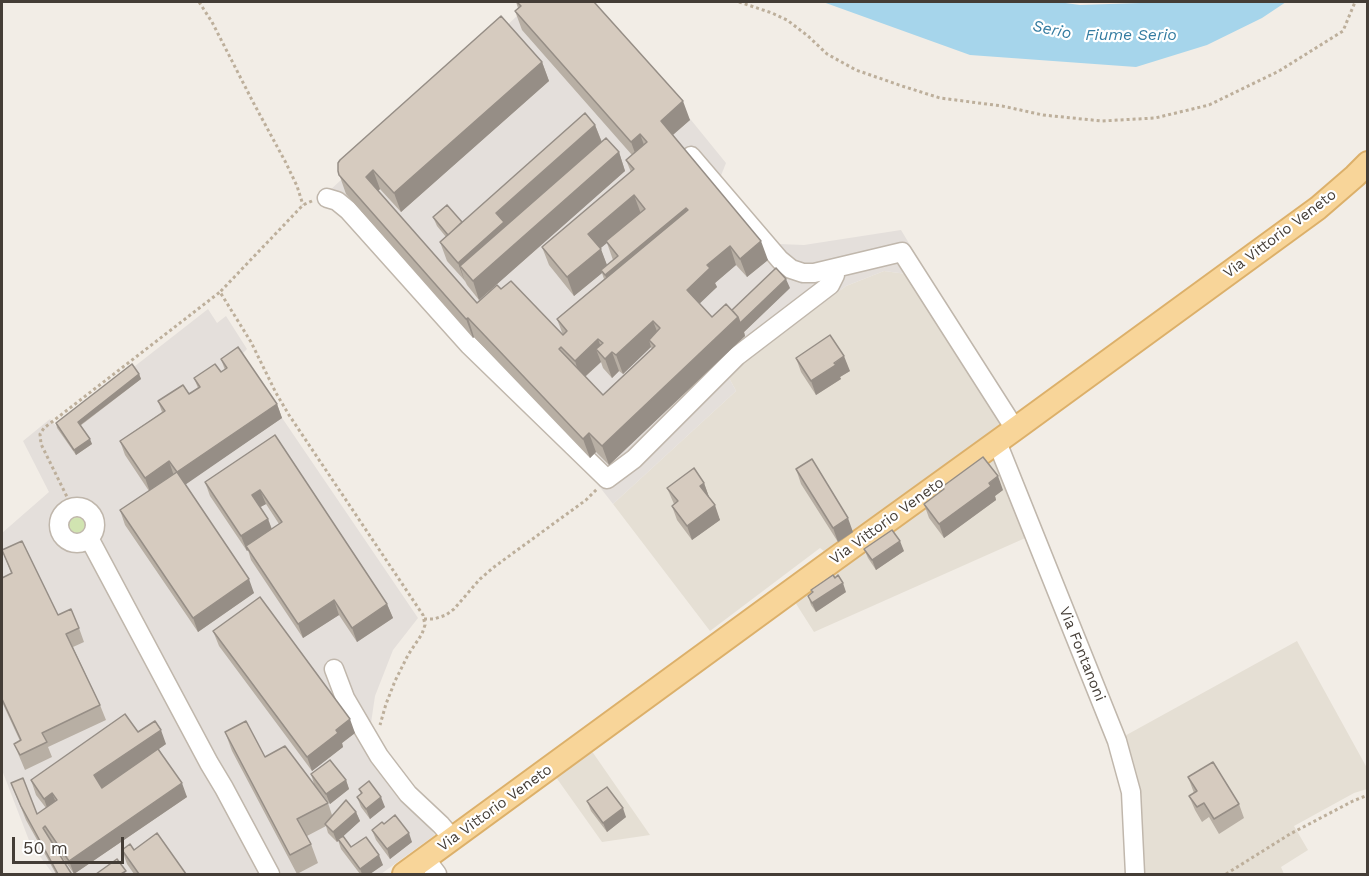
<!DOCTYPE html>
<style>
body{margin:0}
#map{position:relative;width:1369px;height:876px;overflow:hidden;background:#f2ede6;font-family:"Work Sans",sans-serif}
canvas{display:block}
.frame{position:absolute;inset:0;border:3px solid #443d36;pointer-events:none}
.scale{position:absolute;left:12px;top:837px;width:112px;height:27px;box-sizing:border-box;border:3px solid #443d36;border-top:0;padding-left:8px;font-size:18px;line-height:21px;white-space:nowrap;color:#443d36;-webkit-text-stroke:4px #fff;paint-order:stroke}
</style>
<div id="map">
<canvas width="1369" height="876"></canvas>
<div class="frame"></div>
<div class="scale">50 m</div>
</div>
<script>
const ctx = document.querySelector('canvas').getContext('2d');
ctx.lineJoin = 'round';
function paint(path, color) { ctx.fillStyle = color; ctx.fill(path, 'evenodd'); }
const shape = rows => new Path2D(rows.map(r => 'M' + r).join(''));
function stroke(path, color, width, dash) { ctx.strokeStyle = color; ctx.lineWidth = width; ctx.lineCap = dash ? 'butt' : 'round'; ctx.setLineDash(dash || []); ctx.stroke(path); }
function drawText(font, color, halo, rows, align = 'center') {
  ctx.font = font + ' "Work Sans",sans-serif'; ctx.lineWidth = 4.5; ctx.setLineDash([]); ctx.textBaseline = 'middle'; ctx.strokeStyle = halo; ctx.fillStyle = color; for (const [text, x, y, turn = 0] of rows) {
    ctx.save(); ctx.translate(x, y); ctx.rotate((+turn || 0) * Math.PI / 180); ctx.textAlign = isNaN(turn) ? turn : align; if (halo) ctx.strokeText(text, 0, 0); ctx.fillText(text, 0, 0); ctx.restore();
  }
}
const residential = shape([
 [884,271,907,274,1002,425,824,551,820,548,710,631,613,504,736,391,727,374,846,286],
 [1007,445,1041,531,814,632,793,599],
 [1297,641,1367,768,1367,789,1354,793,1294,826,1308,850,1281,867,1284,874,1141,874,1121,738],
 [589,747,650,835,602,842,553,773]
]);
const industrial = shape([
 [532,2,595,2,726,163,720,178,778,244,804,245,901,230,919,260,907,274,884,271,846,286,727,374,736,391,613,504,574,454,327,193],
 [208,309,217,323,226,316,247,349,240,356,418,618,393,650,375,696,367,750,435,835,381,874,53,874,30,843,2,770,2,533,49,492,23,441,50,419,57,427]
]);
const green = shape([
 '65 525a10 10 0 1 1 20 0a10 10 0 1 1-20 0Z'
]);
const water = shape([
 [823,2,1058,2,1080,5,1169,2,1286,2,1262,18,1207,45,1136,67,970,55]
]);
const path = shape([
 [199,2,212,22,253,102,286,163,297,186,303,205],
 [739,2,772,13,787,20,808,36,827,54,856,70,902,86,940,98,1002,106,1043,115,1102,121,1155,118,1209,105,1279,71,1343,31,1355,2],
 [312,201,303,205,220,292,251,342,276,393,289,415,423,615,425,625,422,634,408,655,395,681,386,704,380,725],
 [72,507,41,444,40,434,44,428,220,292],
 [424,619,434,619,446,615,454,609,480,579,494,567,586,500,597,489],
 [1226,874,1290,834,1353,801,1368,795]
]);
const minor = shape([
 [691,156,780,260,791,269,803,273,814,273,902,252,1015,429],
 [327,198,337,201,348,210,469,345,607,479,634,459,737,356,830,285,835,275,834,269],
 [997,442,1117,741,1131,792,1135,874],
 '59 525a18 18 0 1 1 36 0a18 18 0 1 1-36 0Z',
 [89,538,209,763,224,788,270,874],
 [334,669,345,698,379,756,408,794,441,825,453,839],
 [425,858,437,874]
]);
const major = shape([
 [404,874,835,559,1015,429,1318,208,1355,176,1368,163]
]);
const wall = shape([
 [516,2,594,2,690,120,673,135,768,260,747,277,736,265,715,283,717,287,699,303,712,317,732,310,790,288,744,332,745,336,609,465,596,452,590,458,474,337,473,338,346,194,338,171,542,62,549,81,401,212,380,189,378,191,477,303,501,289,563,335,557,319,604,279,602,273,574,296,549,265,542,247,631,172,626,160,632,155,522,30,515,11,518,8],
 [607,243,613,260,607,265,600,248],
 [651,347,652,349,603,395,585,377,601,362,603,368,612,378,619,371,623,374],
 [595,125,602,142,619,152,625,171,479,300,467,285,465,281,447,261,440,242,446,237,437,226,433,217,462,222],
 [796,358,850,371,840,377,841,379,816,395,801,372],
 [221,359,277,404,282,418,185,484,254,593,198,632,125,525,120,510,149,491,125,455,120,441,162,412,158,401,189,394,198,388,194,378,221,372,225,370],
 [139,374,141,379,80,426,92,444,76,455,57,428,56,423],
 [275,435,387,604,393,618,357,642,339,615,303,638,251,560,248,550,247,551,210,496,205,482],
 [266,504,279,524,272,529,268,519,260,507],
 [796,469,853,532,838,542,801,484],
 [704,483,709,497,720,520,692,540,677,520,672,506,674,504,667,488],
 [942,487,1003,490,995,496,996,500,944,538,929,518,924,504,943,489],
 [864,549,904,551,876,570,868,558],
 [2,550,58,615,79,628,84,642,73,647,100,705,106,720,48,747,52,757,25,770,14,744,20,741,2,702,2,578,11,573],
 [811,590,846,592,816,612,811,605,808,596,812,593],
 [213,631,355,733,342,743,343,747,312,771,219,646],
 [138,732,166,744,159,749,187,797,74,874,55,847,72,874,56,874,26,820,11,783,37,814,46,808,36,795,31,780],
 [225,732,265,757,328,803,332,815,356,812,360,821,343,836,351,847,383,865,370,874,360,874,341,849,338,840,337,842,328,833,326,826,307,836,311,844,318,863,297,874,232,751],
 [311,774,346,780,349,789,330,804,314,784],
 [1188,777,1239,804,1244,818,1219,834,1209,817,1202,822,1195,810,1189,796,1194,793],
 [359,789,385,807,370,819,361,807,357,797,361,794],
 [587,801,626,817,607,832,591,811],
 [384,824,412,842,390,859,376,840,372,830],
 [122,850,134,850,186,874,134,874,127,864]
]);
const shadedWall = shape([
 [542,62,549,81,401,212,394,193],
 [683,101,690,120,668,139,661,121],
 [595,125,602,143,460,266,465,282,458,263,496,213],
 [640,134,647,153,638,161,631,142],
 [619,152,625,171,479,300,473,281],
 [373,170,380,189,373,196,366,177],
 [634,195,641,214,595,253,588,234],
 [686,208,693,227,612,294,605,275],
 [761,241,768,260,747,277,740,259],
 [730,246,736,265,715,283,717,287,694,309,687,290,707,265],
 [601,249,608,268,601,270,602,273,574,296,567,277],
 [786,279,790,288,744,332,745,336,609,465,602,446,738,317],
 [468,318,474,337,473,338,466,319],
 [653,321,660,339,649,340,651,347,623,374,616,355],
 [598,339,605,358,596,349,601,362,581,380,575,361],
 [612,352,619,371,612,378,605,359],
 [844,356,850,371,840,377,841,379,816,395,811,381],
 [139,374,141,379,79,426,78,422],
 [277,404,282,418,182,487,177,472],
 [589,433,596,452,590,458,583,439],
 [90,439,92,444,76,455,74,450],
 [169,461,174,476,150,492,145,478],
 [998,476,1003,490,995,496,996,500,944,538,939,524],
 [704,483,709,497,705,500,700,486],
 [260,490,266,504,257,509,252,495],
 [715,505,720,520,692,540,687,526],
 [848,518,853,532,838,542,833,528],
 [268,519,273,533,246,546,248,550,247,551,241,536],
 [900,541,904,551,876,570,872,560],
 [249,579,254,593,198,632,193,618],
 [843,583,846,592,816,612,812,603],
 [334,600,339,615,303,638,298,624],
 [387,604,393,618,357,642,352,628],
 [350,719,355,733,342,743,343,747,312,771,307,757,336,730],
 [161,730,166,744,99,790,94,775],
 [346,780,349,789,330,804,326,794],
 [182,783,187,797,74,874,69,861],
 [52,793,58,807,49,813,44,799],
 [381,797,385,807,370,819,366,809],
 [623,808,626,817,607,832,603,823],
 [356,812,360,821,337,842,333,832],
 [409,833,412,842,390,859,387,849],
 [379,855,383,865,370,874,362,874,360,869]
]);
const building = shape([
 [517,2,594,2,683,101,661,121,761,241,740,259,730,246,707,265,710,268,687,290,712,317,726,304,738,317,602,446,589,433,583,439,468,318,466,319,339,175,338,171,338,163,340,160,501,16,542,62,394,193,373,170,366,177,477,303,497,285,501,289,511,281,563,335,567,331,557,319,688,210,686,208,605,275,601,270,618,256,606,241,645,209,634,195,588,234,601,249,567,277,542,247,634,169,626,160,647,142,640,134,631,142,515,11,521,6,517,2],
 [653,321,660,328,649,340,655,346,603,395,559,349,561,347,575,361,598,339,603,343,596,349,605,359,612,352,616,355,653,321],
 [585,113,595,125,496,213,504,222,458,263,440,242,585,113],
 [606,138,619,152,473,281,460,266,606,138],
 [447,205,462,222,448,235,433,217,447,205],
 [776,268,786,279,740,323,738,317,732,310,776,268],
 [830,335,844,356,834,363,836,365,811,381,796,358,830,335],
 [238,347,277,404,177,472,169,461,145,478,120,441,165,411,158,401,183,385,189,394,200,387,194,378,215,364,221,372,227,368,221,359,238,347],
 [132,364,139,374,78,422,90,439,74,450,56,423,132,364],
 [275,435,387,604,352,628,334,600,298,624,246,546,282,522,260,490,252,495,268,519,241,536,205,482,275,435],
 [983,457,998,476,989,483,991,486,939,524,924,504,944,489,942,487,983,457],
 [812,459,848,518,833,528,796,469,812,459],
 [694,468,704,483,700,486,715,505,687,526,672,506,678,501,667,488,694,468],
 [177,472,249,579,193,618,120,510,177,472],
 [892,530,900,541,872,560,864,549,892,530],
 [22,541,58,615,71,609,79,628,66,634,100,705,42,733,47,742,20,755,14,744,21,740,2,699,2,578,12,573,2,550,22,541],
 [833,575,835,578,838,575,843,583,812,603,808,596,813,592,811,590,833,575],
 [260,597,350,719,336,730,338,733,307,757,213,631,260,597],
 [125,714,138,732,155,721,161,730,94,775,102,788,158,749,182,783,69,861,45,826,43,828,71,873,69,874,58,874,21,806,11,783,23,778,37,814,57,800,52,793,44,799,31,780,125,714],
 [246,721,265,757,285,746,328,803,297,819,311,844,290,855,225,732,246,721],
 [330,760,346,780,326,794,311,774,330,760],
 [1213,762,1239,804,1214,819,1204,803,1197,807,1189,796,1197,791,1188,777,1213,762],
 [369,781,381,797,366,809,357,797,362,793,359,789,369,781],
 [607,787,623,808,603,823,587,801,607,787],
 [346,800,356,812,333,832,325,824,346,800],
 [395,815,409,833,387,849,372,830,382,822,384,824,395,815],
 [157,833,186,874,139,874,122,850,130,844,134,850,157,833],
 [343,836,351,847,366,837,379,855,360,869,338,839,343,836],
 [117,859,126,871,121,874,96,874,117,859]
]);
const streetNames = [
 ["Via Vittorio Veneto",1280,234,-37],
 ["Via Vittorio Veneto",887,521,-36],
 ["Via Fontanoni",1082,654,68],
 ["Via Vittorio Veneto",495,808,-36]
];
const waterNames = [
 ["Serio",1052,30,12],
 ["Fiume Serio",1131,35]
];
paint(residential, '#e5dfd4');
paint(industrial, '#e4dfdb');
paint(green, '#d1e4b1');
paint(water, '#a6d5eb');
stroke(minor, '#c0b7ac', 21);
stroke(major, '#dcb06a', 26);
stroke(path, '#bdaf9b', 3, [3, 3]);
stroke(minor, '#fff', 18);
stroke(major, '#f8d599', 22);
paint(wall, '#b8afa4');
paint(shadedWall, '#968e86');
paint(building, '#d6cbbf');
stroke(building, '#968e86', 1.5);
drawText('15px', '#443d36', '#fff', streetNames);
drawText('italic 16px', '#347ca1', '#fff', waterNames);
</script>
